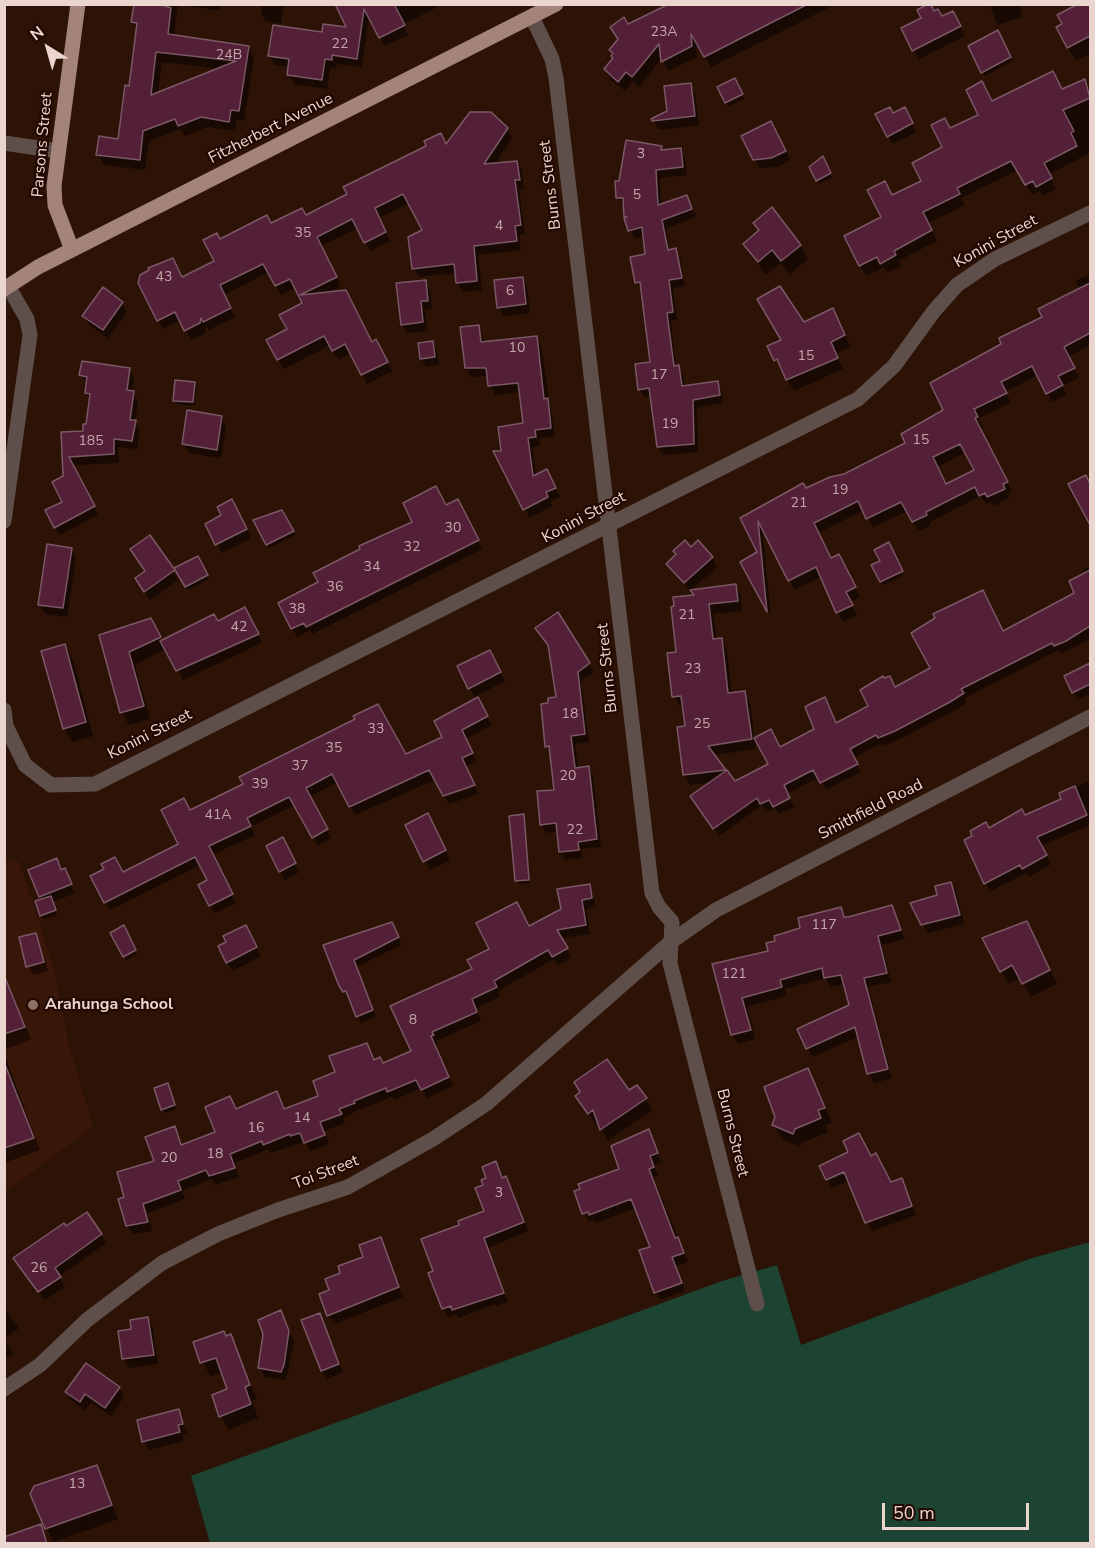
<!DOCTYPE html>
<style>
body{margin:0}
#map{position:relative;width:1095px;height:1548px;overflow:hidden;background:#2d1206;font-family:"Nunito Sans",sans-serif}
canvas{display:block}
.frame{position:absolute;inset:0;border:6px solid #ead6ce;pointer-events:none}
.north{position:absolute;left:18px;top:18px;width:60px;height:60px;-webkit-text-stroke:4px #230801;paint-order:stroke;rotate:323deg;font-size:16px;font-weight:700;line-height:24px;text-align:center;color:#ead6ce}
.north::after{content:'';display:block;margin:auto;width:21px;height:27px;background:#ead6ce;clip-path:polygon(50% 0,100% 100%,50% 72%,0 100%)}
.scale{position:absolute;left:882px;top:1503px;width:147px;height:27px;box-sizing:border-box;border:3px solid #ead6ce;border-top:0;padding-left:8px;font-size:18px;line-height:21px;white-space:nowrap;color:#ead6ce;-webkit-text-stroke:4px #230801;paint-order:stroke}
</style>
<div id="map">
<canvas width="1095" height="1548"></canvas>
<div class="frame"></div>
<div class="north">N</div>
<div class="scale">50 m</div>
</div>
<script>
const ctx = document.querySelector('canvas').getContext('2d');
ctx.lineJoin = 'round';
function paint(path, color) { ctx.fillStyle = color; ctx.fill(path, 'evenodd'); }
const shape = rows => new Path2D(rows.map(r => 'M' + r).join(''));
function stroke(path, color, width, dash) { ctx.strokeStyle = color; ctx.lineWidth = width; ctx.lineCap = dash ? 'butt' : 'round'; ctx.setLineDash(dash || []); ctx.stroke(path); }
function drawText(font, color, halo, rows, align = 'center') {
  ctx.font = font + ' "Nunito Sans",sans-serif'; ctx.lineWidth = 4.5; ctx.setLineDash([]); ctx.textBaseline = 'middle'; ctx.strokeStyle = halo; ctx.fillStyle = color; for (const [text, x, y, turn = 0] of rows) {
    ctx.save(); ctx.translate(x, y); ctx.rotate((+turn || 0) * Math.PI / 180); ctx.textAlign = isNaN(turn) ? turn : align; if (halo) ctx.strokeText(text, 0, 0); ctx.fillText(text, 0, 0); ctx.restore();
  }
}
const built = shape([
 [4,858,19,862,53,965,69,1045,93,1127,5,1192]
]);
const green = shape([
 [1090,1242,1090,1543,210,1543,191,1476,722,1281,777,1265,801,1345,1032,1258]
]);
const shadow = shape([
 [136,4,178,4,174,36,248,47,254,58,244,121,236,120,235,131,207,127,185,136,181,129,149,141,145,170,104,165,98,154,119,140,131,87,138,31,133,22],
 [162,62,221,69,158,94],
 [178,4,221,4,220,11],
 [262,4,284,4,281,24,266,22,261,13],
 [364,4,443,4,403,25,408,35,385,46,369,16,362,67,337,64,336,69,330,68,327,89,294,84,289,75,290,67,275,65,269,56,323,33,349,29],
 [672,4,834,4,834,5,711,67,696,39,697,57,668,71,662,58,639,87,633,81,625,91,611,80,605,69,614,59,611,50,628,26],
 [990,4,1019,4,1022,17,997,25],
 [930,5,941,18,958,22,965,36,919,59,914,50,923,18],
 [1090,5,1090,54,1076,61,1068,48,1081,10],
 [998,32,1012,61,985,76,970,47],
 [735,80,744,99,728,106,719,87],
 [1085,81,1090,90,1090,153,1049,174,1056,189,1043,196,1040,191,1032,195,1018,170,961,198,965,205,928,223,937,241,898,261,901,266,887,273,884,267,866,276,846,237,883,218,892,197,923,181,944,147,950,130,980,115,992,103,1062,90],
 [690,85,695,94,699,125,659,130,653,119,668,112],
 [904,109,916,132,893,144,888,136,893,115],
 [506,128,512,138,495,165,517,162,522,171,524,189,519,189,525,234,519,235,521,250,478,255,482,290,462,292,457,282,456,273,419,277,414,268,424,230,409,203,379,218,390,241,370,251,358,228,321,246,341,286,328,293,381,350,392,371,367,384,351,353,338,360,330,345,284,369,268,340,289,330,304,304,296,287,281,295,269,272,224,295,235,317,209,330,206,324,205,333,191,340,181,320,163,329,158,320,182,279,216,262,219,241,306,217,447,146],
 [776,132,790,160,777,167,760,168,754,159],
 [661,147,664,151,680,150,685,158,687,175,660,178,661,206,687,197,696,217,666,228,670,251,675,250,680,258,685,286,673,288,677,320,671,321,676,367,683,375,685,387,717,382,721,390,723,403,697,408,698,452,663,455,658,447,652,396,644,397,640,389,651,364,643,290,636,282,647,255,644,235,635,239,626,219,625,206,618,198,620,182],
 [822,158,832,178,819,184,811,168],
 [755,223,800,245,808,259,790,274,781,263,766,275,745,244,760,232],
 [1090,274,1090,345,1068,357,1079,378,1062,386,1067,395,1052,402,1038,375,1005,392,1011,402,978,419,983,427,980,428,1012,491,1007,494,1009,498,994,506,991,502,986,504,981,496,930,522,931,525,918,531,908,511,873,527,864,510,818,533,831,560,844,565,860,597,850,602,857,615,843,622,822,576,795,590,762,526,771,616,742,562,759,553,742,519,845,475,907,444,945,411,1003,344,1080,290,1076,281],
 [966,452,976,471,946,486,937,467],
 [755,515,758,515,764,567,760,560],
 [522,278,527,287,530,313,504,316,499,307],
 [425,281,430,290,432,309,425,310,428,331,407,333,402,324],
 [787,297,804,324,839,321,850,347,836,354,843,369,794,391,769,346,783,340],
 [122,303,127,312,108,338,89,325,84,316],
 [479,327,484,343,536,337,541,346,555,436,539,438,540,446,532,447,536,476,551,479,560,497,550,502,552,506,529,518,502,452,524,425,521,392,495,395,488,376,471,377,466,368],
 [432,343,437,352,439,365,426,367,421,358],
 [129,369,134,378,132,392,138,401,135,423,140,430,137,449,118,447,119,463,73,465,98,515,60,535,55,527,64,502,62,433,85,432,91,401,86,393,88,384,81,375],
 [194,384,196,388,195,406,177,404,174,400],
 [221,417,226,426,221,458,189,453,184,444],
 [446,507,462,509,482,549,312,634,310,630,297,637,292,628,320,583],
 [237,510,251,538,222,553,217,544],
 [281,512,295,535,269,548,256,521],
 [150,537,178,580,150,600,142,588,147,572],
 [888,544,903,576,883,585,873,565,882,561],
 [71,549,76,558,67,617,45,614,40,605],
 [197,558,209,579,188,590,177,568],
 [712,558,717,567,690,591,668,564],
 [1090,567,1090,639,1071,649,1060,653,1058,650,965,698,967,702,954,711,900,739,884,746,882,743,853,758,861,772,826,790,819,777,787,794,794,807,779,814,775,808,766,812,762,805,719,836,697,804,713,782,690,785,684,775,687,727,684,706,680,706,674,696,678,653,695,596,735,586,741,596,742,611,713,614,717,640,721,640,727,650,732,695,744,693,750,703,756,749,714,755,734,783,770,764,779,748,836,724,870,706,895,689,1076,593,1085,574,1083,570],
 [557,614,594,672,581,681,589,742,575,744,578,769,588,768,593,776,601,847,562,850,562,853,581,851,582,858,565,860,560,852,558,831,546,833,541,824,555,791,551,754,547,746,558,698],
 [250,618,262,643,183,680,166,649,135,665,150,719,129,725,122,713,100,636,155,630,163,644,218,623],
 [65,646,73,660,93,736,72,742,64,728],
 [494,661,505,681,475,697,469,688],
 [1090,664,1090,694,1078,700,1066,677],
 [483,707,492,725,466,739,476,762,355,815,338,782,309,797,331,838,318,846,295,805,251,827,255,835,212,855,236,903,215,913,210,905,209,881,200,865,110,910,105,902,123,874,180,845,190,811,245,785,405,756,444,738],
 [1090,781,1090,825,1041,846,1051,864,1029,877,1026,873,990,892,966,841,1063,800,1061,794],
 [475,787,478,794,449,804,445,797],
 [523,816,530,883,519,884,517,880],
 [432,824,450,860,430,870,407,825],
 [287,848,299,872,285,880,280,871],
 [56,860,75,893,53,902,57,915,43,919,37,902,43,900,41,896],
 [951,883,956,892,964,924,928,933,922,924],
 [589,885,596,907,586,909,590,934,561,938,571,958,558,965,554,959,498,991,500,996,476,1009,481,1021,436,1041,438,1045,435,1046,453,1086,427,1098,422,1088,394,1100,392,1097,358,1110,343,1118,345,1123,324,1131,329,1144,310,1151,305,1142,270,1153,268,1149,234,1163,239,1177,215,1185,212,1179,182,1191,185,1199,147,1213,152,1231,133,1234,127,1225,126,1198,156,1162,174,1128,182,1146,217,1133,236,1111,276,1093,285,1110,320,1097,337,1073,367,1045,375,1061,383,1065,413,1052,474,970,529,928,562,910],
 [892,907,905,939,882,945,891,982,868,987,892,1078,874,1083,869,1074,859,1036,813,1057,808,1048,851,1006,845,984,831,987,825,978,785,989,786,996,747,1007,755,1039,738,1044,733,1035,714,965,769,952,840,909,846,919],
 [123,927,137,954,126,960,112,933],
 [396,931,401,945,357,967,376,1017,361,1023,350,998,341,985,325,946],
 [36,934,48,971,33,975,28,966],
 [250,935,261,957,232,971,227,962],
 [1034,937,1057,984,1031,997,1020,978,1009,984,1001,971],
 [10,988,31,1039,4,1050,4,990],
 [4,1053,40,1150,4,1163],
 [807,1070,832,1122,825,1125,828,1132,802,1143,800,1147,782,1139,774,1125],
 [170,1089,176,1109,165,1113,163,1109],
 [629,1093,646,1099,652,1110,608,1141,599,1122,596,1124,584,1108],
 [648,1131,661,1162,654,1165,658,1176,653,1177,688,1262,676,1266,685,1291,660,1300,656,1292,652,1248,636,1208,596,1223,594,1220,589,1222,575,1192,621,1170],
 [870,1158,890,1184,902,1180,916,1215,872,1231,849,1180,832,1188,821,1167],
 [495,1163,503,1179,506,1178,511,1187,528,1231,488,1248,508,1302,496,1306,495,1304,459,1318,456,1314,448,1317,443,1308,435,1271,461,1225,486,1212,485,1186],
 [65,1228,101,1235,106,1243,59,1277,65,1287,45,1300,20,1267],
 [380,1238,403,1297,334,1324,328,1315,331,1291,342,1274,365,1258],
 [4,1307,19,1328,4,1339],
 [281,1312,294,1342,286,1380,265,1377,260,1368],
 [148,1319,153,1328,158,1364,129,1368,124,1359,120,1333,133,1331],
 [324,1323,343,1372,327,1379,322,1371],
 [230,1336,257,1399,252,1401,258,1418,229,1430,221,1416,229,1390,223,1372,210,1376,195,1343],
 [4,1340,13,1353,4,1360],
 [119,1388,124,1397,111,1416,91,1402,85,1410,72,1401,67,1392],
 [178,1411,187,1433,182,1435,184,1441,149,1450,144,1441],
 [96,1466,118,1519,54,1542,46,1528]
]);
const building = shape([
 [134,4,159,4,171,8,168,34,249,46,239,111,231,110,229,122,201,117,178,126,175,119,143,131,140,160,96,155,99,136,118,139,125,85,129,86,137,23,131,22,134,4],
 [156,52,236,61,151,95,156,52],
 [335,4,394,4,405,25,379,38,364,9,357,59,332,55,332,60,325,59,322,80,287,75,289,59,268,56,273,25,322,32,323,24,346,27,335,4],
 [669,4,808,4,704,57,691,34,692,46,661,62,659,44,632,77,626,72,618,82,604,69,613,58,611,56,613,53,609,50,618,39,610,27,624,17,628,24,669,4],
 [928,4,931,4,934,11,938,9,942,16,953,11,961,26,912,51,901,28,921,18,917,10,928,4],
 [1078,4,1090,4,1090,36,1067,48,1056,27,1062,24,1057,15,1078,4],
 [998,30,1011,57,981,73,968,46,998,30],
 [1053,71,1062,89,1085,79,1090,98,1063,110,1074,131,1071,133,1077,146,1044,163,1052,178,1036,187,1033,181,1025,185,1011,161,957,188,960,194,923,212,932,230,894,251,896,255,880,264,877,257,859,266,844,236,881,217,867,190,885,181,892,195,921,181,912,163,942,147,931,125,945,118,950,128,978,115,966,90,982,81,992,101,1053,71],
 [735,78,743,94,725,103,717,87,735,78],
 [691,83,695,116,652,121,651,119,667,111,664,86,691,83],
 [890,107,893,113,905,107,913,123,887,137,875,114,890,107],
 [470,112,491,112,508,128,484,164,517,161,520,180,515,180,521,225,515,226,517,241,474,246,477,281,456,283,454,264,412,269,408,237,422,230,403,194,375,208,386,232,364,243,352,219,317,237,337,277,300,295,346,290,372,342,376,339,388,362,361,375,345,344,332,351,324,336,277,360,266,340,287,329,279,315,302,303,290,279,275,286,263,264,220,285,231,308,203,322,201,318,200,323,184,331,175,312,157,321,138,283,140,275,149,270,148,268,173,258,182,277,214,261,203,240,217,233,220,239,267,215,271,223,302,208,306,215,347,194,343,187,426,146,424,141,441,133,446,144,470,112],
 [771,121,786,151,771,158,753,160,741,136,771,121],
 [626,140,662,146,661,150,681,148,683,167,656,170,658,205,687,195,692,209,662,220,668,250,676,248,682,278,669,280,673,312,667,313,674,366,679,365,682,386,718,381,720,395,693,400,694,444,657,447,649,388,638,390,635,364,650,362,640,282,635,283,630,257,645,254,642,227,628,231,624,218,627,217,624,217,623,198,616,198,615,181,619,181,626,140],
 [823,156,831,173,816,181,809,167,823,156],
 [772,207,801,245,781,261,772,250,758,262,743,244,759,230,753,223,772,207],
 [523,277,526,304,497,308,494,280,523,277],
 [426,280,428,301,421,301,423,322,401,325,396,283,426,280],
 [1090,283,1090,333,1064,347,1075,368,1058,376,1063,385,1046,394,1032,366,1001,382,1007,393,974,409,978,417,975,418,1008,482,1003,484,1005,489,987,497,985,493,979,496,975,487,926,512,927,515,912,522,901,502,866,519,858,501,814,523,831,558,839,554,856,587,846,592,853,605,836,613,816,567,788,581,758,521,767,612,740,562,757,552,740,518,803,483,806,488,830,477,844,474,905,443,901,434,943,410,930,383,1001,344,999,338,1042,317,1038,309,1090,283],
 [960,444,974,470,946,484,933,457,960,444],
 [780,286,804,322,833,308,845,335,831,342,838,358,786,380,777,359,774,361,767,346,781,340,757,299,780,286],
 [103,287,123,302,103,330,82,316,103,287],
 [479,325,481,342,537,336,544,399,548,398,551,428,535,430,536,437,528,438,533,476,547,469,556,488,546,492,548,497,523,510,493,451,501,451,498,427,523,423,518,383,488,386,486,368,465,368,460,327,479,325],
 [433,341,435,357,420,359,418,343,433,341],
 [82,361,130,368,127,390,134,391,130,420,136,420,132,441,114,439,114,454,69,457,95,506,54,528,45,510,62,502,52,482,63,476,61,432,83,431,83,424,86,424,90,394,85,393,87,377,79,375,82,361],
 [175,380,195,382,193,402,173,401,175,380],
 [187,410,222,416,217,450,182,444,187,410],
 [1086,475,1090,484,1090,525,1068,484,1086,475],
 [436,486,446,505,458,499,479,540,306,627,304,623,291,629,278,603,318,582,313,573,360,549,359,546,412,522,403,503,436,486],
 [232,499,247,529,215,545,205,524,221,515,217,507,232,499],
 [282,510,294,531,266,545,253,520,282,510],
 [150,535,175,570,144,592,135,578,145,571,130,549,150,535],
 [685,540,691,547,698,540,713,557,684,583,666,564,676,554,673,551,685,540],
 [889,542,903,571,880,582,871,565,880,561,874,550,889,542],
 [47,544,72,548,63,608,38,605,47,544],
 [198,556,208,575,185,587,174,568,198,556],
 [1090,570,1090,626,1066,641,1054,646,1052,643,961,689,964,693,950,702,895,731,878,738,876,735,850,749,858,764,820,783,813,770,784,785,790,798,773,807,769,800,760,804,757,798,713,829,690,796,727,770,735,781,768,764,754,738,771,729,780,747,814,729,805,707,810,704,825,697,836,723,868,706,860,690,883,676,884,678,890,676,895,687,930,668,911,633,935,618,933,614,983,590,1003,631,1074,593,1069,581,1090,570],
 [736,584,738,601,709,604,713,639,722,638,728,693,745,691,752,739,708,746,726,770,683,775,677,727,685,726,681,696,672,697,667,653,676,652,671,607,674,606,673,597,694,595,690,590,736,584],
 [245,607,259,634,176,671,160,641,214,614,218,621,245,607],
 [558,612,590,663,578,672,585,734,571,736,575,768,589,766,597,839,578,842,579,850,559,852,556,823,540,825,537,791,554,790,549,746,545,747,541,704,548,703,548,698,556,697,548,645,535,628,558,612],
 [151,618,161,637,129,652,144,706,120,713,99,635,151,618],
 [65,644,86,722,63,729,41,651,65,644],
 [490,650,501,672,468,689,457,666,490,650],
 [1090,663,1090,684,1072,693,1064,676,1090,663],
 [478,697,488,716,462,730,473,753,462,758,475,785,443,796,429,770,349,807,332,774,306,788,328,829,312,838,289,797,247,818,251,826,209,846,233,894,209,906,198,885,207,880,195,857,104,903,90,876,104,869,101,864,115,857,123,872,178,844,161,810,184,798,190,810,243,784,239,777,355,719,353,716,378,704,406,754,442,737,434,721,478,697],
 [1075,786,1087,815,1037,837,1047,855,1022,869,1020,865,984,884,964,840,972,836,970,831,986,822,989,828,1022,809,1025,815,1061,799,1059,793,1075,786],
 [428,813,446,850,423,862,405,825,428,813],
 [524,814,529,880,515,881,509,816,524,814],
 [283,837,296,863,279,872,266,846,283,837],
 [57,858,61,870,65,868,72,884,39,897,28,870,57,858],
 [951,882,960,915,921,925,910,903,937,895,935,886,951,882],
 [590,884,592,898,582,900,586,925,557,930,568,948,552,957,548,950,494,981,497,987,472,999,477,1012,432,1032,434,1035,431,1036,449,1077,421,1090,416,1080,387,1092,386,1088,354,1101,355,1103,339,1109,342,1114,320,1122,325,1135,304,1143,300,1133,290,1136,290,1134,263,1145,262,1141,230,1154,235,1168,209,1176,206,1170,178,1181,181,1190,143,1204,148,1222,126,1226,118,1199,124,1197,117,1172,154,1161,145,1137,175,1126,181,1145,215,1132,205,1107,230,1096,236,1109,277,1091,284,1109,318,1096,313,1081,335,1072,329,1056,367,1043,374,1060,380,1057,383,1063,411,1051,390,1006,472,969,467,960,489,949,476,923,517,902,529,926,561,909,557,889,590,884],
 [51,896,56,910,40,916,35,901,51,896],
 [892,905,901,930,878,936,887,973,864,978,888,1069,867,1074,855,1027,806,1049,797,1029,849,1005,841,975,824,978,822,968,780,980,782,987,742,998,751,1030,731,1035,712,964,768,951,766,943,775,941,774,936,800,928,798,918,841,907,844,917,848,917,892,905],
 [1027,921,1050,970,1022,984,1012,965,1000,972,982,938,1027,921],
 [392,922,399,937,354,960,373,1010,356,1017,346,991,343,992,339,986,323,945,392,922],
 [124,925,136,950,123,957,110,933,124,925],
 [246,925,257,947,226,963,218,946,226,942,223,936,246,925],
 [36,933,44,962,26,967,19,937,36,933],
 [4,975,25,1027,4,1034,4,975],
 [607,1059,629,1090,637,1085,647,1098,600,1130,593,1110,588,1114,575,1096,580,1092,574,1082,607,1059],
 [4,1062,34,1138,4,1148,4,1062],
 [808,1068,825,1108,818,1110,821,1118,795,1129,793,1134,772,1125,775,1117,764,1087,808,1068],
 [168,1083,175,1105,161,1110,154,1088,168,1083],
 [649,1129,658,1153,650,1156,654,1167,649,1169,675,1238,678,1237,684,1253,672,1257,682,1283,654,1293,639,1250,650,1247,631,1199,589,1215,588,1212,582,1214,574,1191,580,1189,578,1184,619,1169,611,1146,649,1129],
 [859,1133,871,1156,876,1153,891,1182,902,1178,912,1206,865,1223,844,1172,826,1180,819,1166,848,1152,843,1141,859,1133],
 [496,1161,502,1178,506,1176,524,1222,484,1238,504,1293,452,1310,451,1306,442,1309,428,1273,433,1271,421,1239,459,1225,458,1221,484,1211,475,1188,483,1185,481,1180,486,1178,482,1167,496,1161],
 [87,1212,102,1234,55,1268,61,1277,38,1292,13,1258,64,1223,66,1226,87,1212],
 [381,1237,399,1287,327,1316,319,1294,329,1290,325,1279,340,1273,338,1266,363,1257,359,1245,381,1237],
 [281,1310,289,1331,284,1365,281,1372,258,1368,263,1334,258,1320,281,1310],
 [320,1313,339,1364,321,1371,301,1320,320,1313],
 [148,1317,154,1355,122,1359,118,1331,131,1329,130,1320,148,1317],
 [224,1331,226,1336,231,1334,250,1385,245,1387,251,1404,219,1417,212,1395,227,1389,216,1358,200,1363,193,1342,224,1331],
 [86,1363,120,1387,105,1408,85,1394,80,1402,65,1392,86,1363],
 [179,1409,183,1424,178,1425,180,1432,142,1442,137,1420,179,1409],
 [97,1465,112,1505,45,1529,30,1494,34,1486,97,1465],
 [41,1524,47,1544,4,1544,4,1537,41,1524]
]);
const minor = shape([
 [532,17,552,59,556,78,652,893,659,907,672,922,670,963,757,1304],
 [4,143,58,151],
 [4,521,30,335,27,319,8,286],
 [4,710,6,726,25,765,51,785,95,784,858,399,894,366,934,311,957,285,995,259,1090,213],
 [4,1389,40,1365,87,1320,162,1263,218,1234,278,1210,348,1187,433,1139,486,1104,672,941,716,910,1090,717]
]);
const major = shape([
 [72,250,55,205,54,186,78,4],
 [4,289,38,267,556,4]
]);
const markers = [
 [33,1005,6,"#8d6e63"]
];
const numberNames = [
 ["23A",664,33],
 ["22",340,45],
 ["24B",229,56],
 ["3",641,155],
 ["5",637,196],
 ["4",499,227],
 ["35",303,234],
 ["43",164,278],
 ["6",510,292],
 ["10",517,349],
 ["15",806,357],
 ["17",659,376],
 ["19",670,425],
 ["15",921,441],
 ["185",91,442],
 ["19",840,491],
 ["21",799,504],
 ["30",453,529],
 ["32",412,548],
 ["34",372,568],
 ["36",335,588],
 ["38",297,610],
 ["21",687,616],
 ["42",239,628],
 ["23",693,670],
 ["18",570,715],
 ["25",702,725],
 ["33",376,730],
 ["35",334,749],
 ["37",300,767],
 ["20",568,777],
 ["39",260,785],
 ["41A",218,816],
 ["22",575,831],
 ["117",824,926],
 ["121",734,975],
 ["8",413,1021],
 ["14",302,1119],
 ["16",256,1129],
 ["18",215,1155],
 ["20",169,1159],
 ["3",499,1194],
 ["26",39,1269],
 ["13",77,1485]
];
const streetNames = [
 ["Fitzherbert Avenue",271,129,-27],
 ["Parsons Street",43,145,-85],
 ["Burns Street",551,185,-97],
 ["Konini Street",996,242,-29],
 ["Konini Street",584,518,-28],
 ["Burns Street",608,668,-96],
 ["Konini Street",150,735,-27],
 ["Smithfield Road",871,810,-27],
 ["Burns Street",732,1133,76],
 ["Toi Street",326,1173,-21]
];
const poiNames = [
 ["Arahunga School",45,1005]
];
paint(built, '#391708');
paint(green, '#1d4433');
paint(shadow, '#0007');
paint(building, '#532038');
stroke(building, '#7b5866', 1.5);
stroke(minor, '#5f4f4b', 15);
stroke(major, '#a4837b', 15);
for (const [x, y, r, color] of markers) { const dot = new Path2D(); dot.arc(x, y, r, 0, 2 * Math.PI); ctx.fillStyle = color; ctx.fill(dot); stroke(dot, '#230801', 2); }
drawText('14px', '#c4a8a8', null, numberNames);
drawText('16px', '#ead6ce', '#230801', streetNames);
drawText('bold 16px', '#ead6ce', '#230801', poiNames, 'left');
</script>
